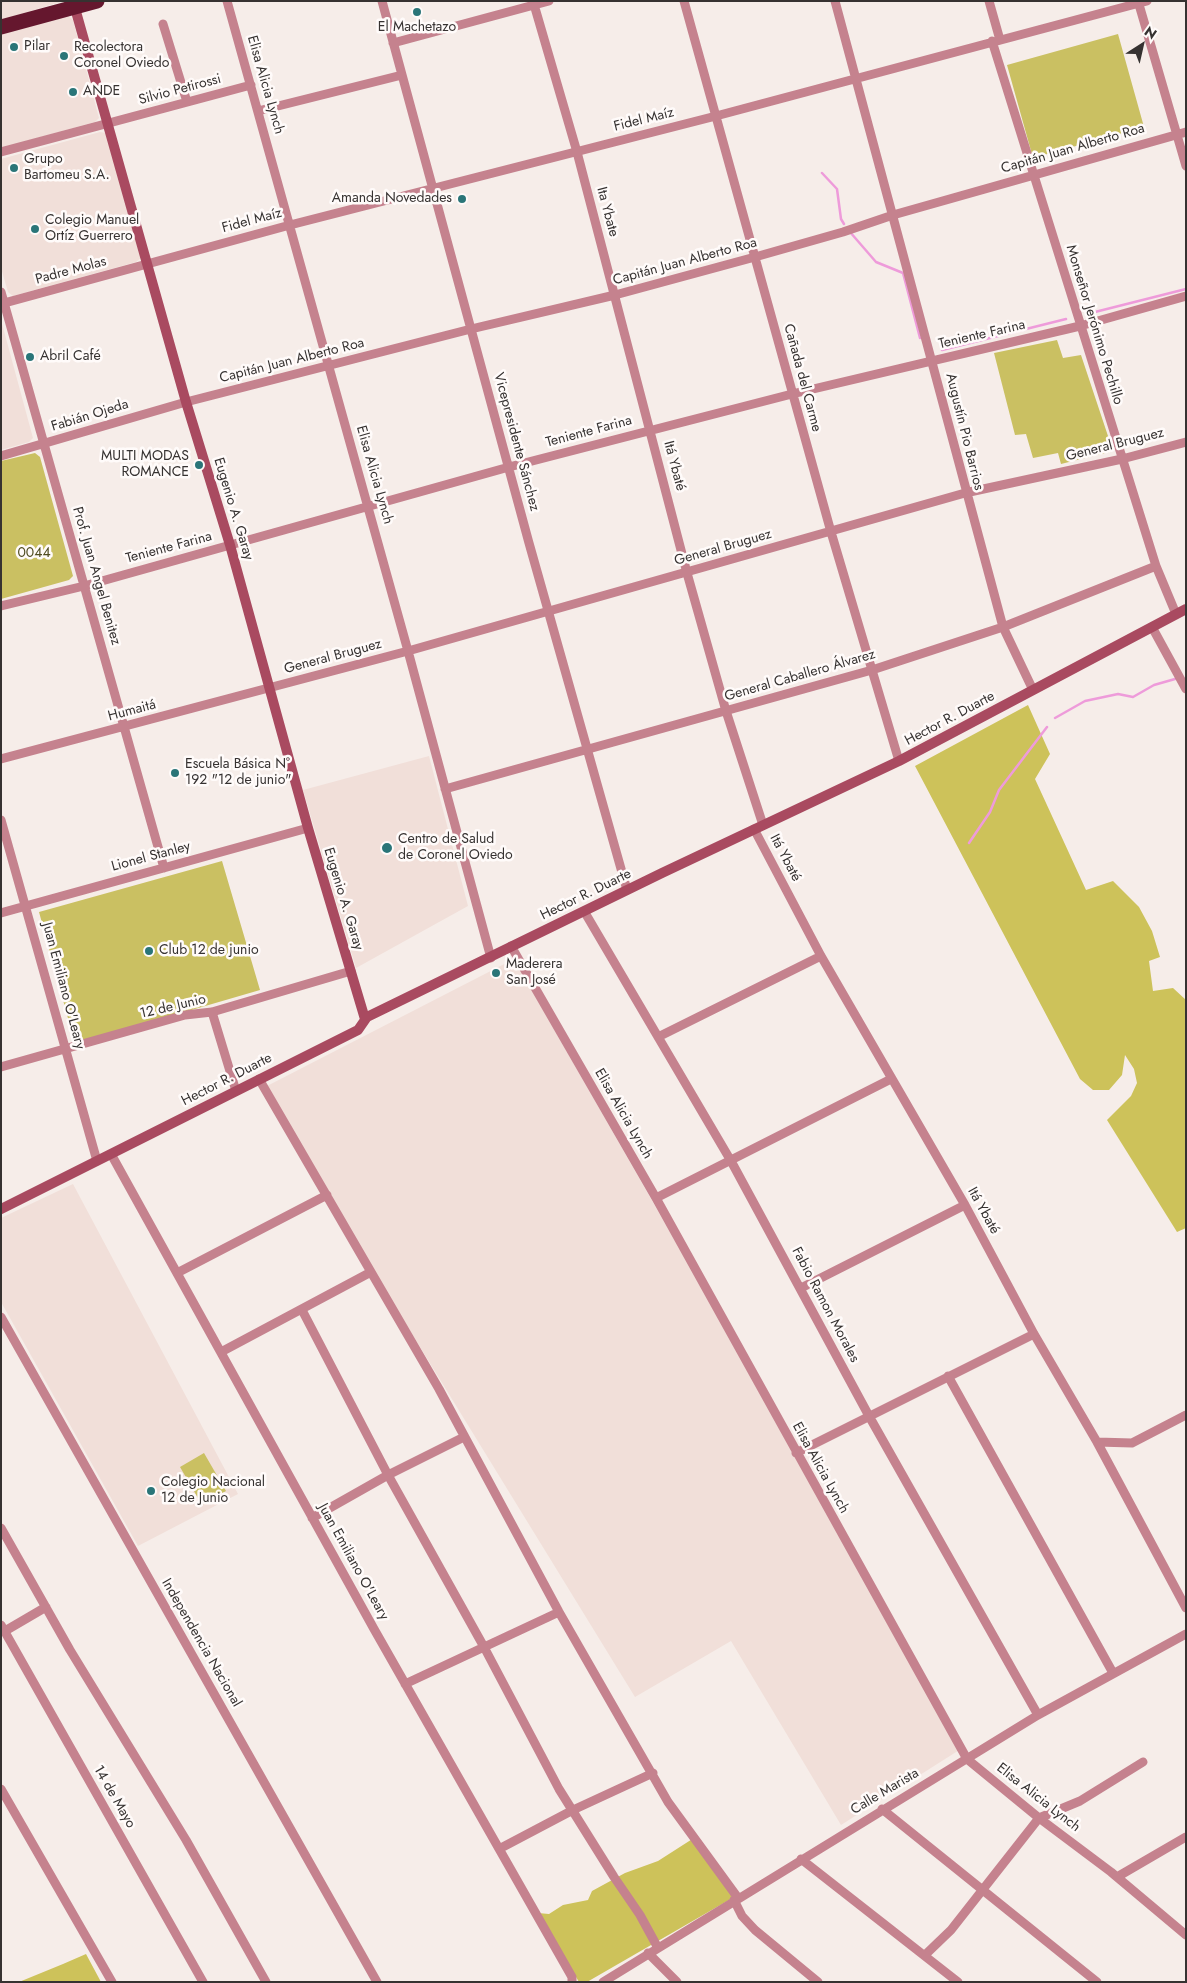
<!DOCTYPE html>
<meta charset="utf-8">
<style>
body{margin:0}
#map{position:relative;width:1187px;height:1983px;overflow:hidden;background:#f6ede9;font-family:Jost,sans-serif}
canvas{display:block}
.frame{position:absolute;inset:0;border:2px solid #363231;pointer-events:none}
.north{position:absolute;left:1117px;top:20px;width:50px;height:50px;-webkit-text-stroke:4px #fffbfa;paint-order:stroke;rotate:35deg;font-size:14px;font-weight:700;line-height:20px;text-align:center;color:#363231}
.north::after{content:'';display:block;margin:auto;width:18px;height:22px;background:#363231;clip-path:polygon(50% 0,100% 100%,50% 72%,0 100%)}
</style>
<div id="map">
<canvas width="1187" height="1983"></canvas>
<div class="frame"></div>
<div class="north">N</div>
</div>
<script>
const ctx = document.querySelector('canvas').getContext('2d');
ctx.lineJoin = 'round';
function paint(path, color) { ctx.fillStyle = color; ctx.fill(path, 'evenodd'); }
const shape = rows => new Path2D(rows.map(r => 'M' + r).join(''));
function stroke(path, color, width, dash) { ctx.strokeStyle = color; ctx.lineWidth = width; ctx.lineCap = dash ? 'butt' : 'round'; ctx.setLineDash(dash || []); ctx.stroke(path); }
function drawText(font, color, halo, rows, align = 'center') {
  ctx.font = font + ' Jost,sans-serif'; ctx.lineWidth = 5; ctx.setLineDash([]); ctx.textBaseline = 'middle'; ctx.strokeStyle = halo; ctx.fillStyle = color; for (const [text, x, y, turn = 0] of rows) {
    ctx.save(); ctx.translate(x, y); ctx.rotate((+turn || 0) * Math.PI / 180); ctx.textAlign = isNaN(turn) ? turn : align; if (halo) ctx.strokeText(text, 0, 0); ctx.fillText(text, 0, 0); ctx.restore();
  }
}
const built = shape([
 [1,1,64,1,1,20],
 [68,16,73,20,99,118,95,122,1,148,1,34],
 [100,132,106,133,141,258,136,262,13,296,8,292,1,268,1,159],
 [1,320,33,438,29,442,1,450],
 [429,756,468,906,356,968,303,790],
 [514,959,964,1747,841,1825,731,1641,635,1697,353,1238,267,1086],
 [73,1184,238,1494,138,1546,1,1302,1,1218]
]);
const green = shape([
 [1118,34,1144,127,1033,158,1007,65],
 [1057,340,1063,358,1081,355,1113,451,1061,464,1058,453,1033,458,1026,434,1015,435,994,353],
 [35,453,40,457,73,576,69,580,1,599,1,461],
 [222,861,260,990,75,1044,39,912],
 [204,1453,226,1491,202,1505,180,1467]
]);
const forest = shape([
 [1028,705,1050,754,1035,779,1086,890,1113,881,1139,907,1152,931,1160,957,1149,961,1153,991,1173,988,1186,1000,1186,1228,1177,1232,1107,1120,1131,1096,1137,1083,1134,1069,1125,1055,1122,1075,1109,1090,1093,1090,1080,1079,915,766],
 [697,1836,736,1896,587,1982,579,1982,538,1913,549,1914,563,1905,588,1900,592,1891,625,1873,658,1861],
 [86,1954,101,1982,19,1982,63,1964]
]);
const stream = shape([
 [822,173,837,189,841,219,844,224],
 [850,232,876,262,903,273,920,338],
 [1091,313,1186,289],
 [942,350,1066,319],
 [1055,718,1085,701,1118,694,1133,697,1154,685,1175,679],
 [969,843,990,812,999,790,1047,727]
]);
const street = shape([
 [227,1,408,651,491,958],
 [382,1,529,543,627,890],
 [533,1,577,152,687,573,726,711,763,825],
 [684,1,831,532,899,761],
 [835,1,1003,627,1033,690],
 [989,1,1000,40],
 [1138,1,1186,166],
 [163,24,187,102],
 [992,41,1156,566,1176,614],
 [393,43,549,1],
 [258,111,402,75],
 [1,152,251,85],
 [1,292,164,868],
 [1,304,290,225,716,116,1147,1],
 [1,456,186,402,471,329,615,295,755,257,843,232,893,215,1186,132],
 [1,606,84,586,509,467,792,394,1080,326,1186,296],
 [1152,627,1186,689],
 [1,759,408,651,965,493,1122,459,1186,442],
 [445,789,872,670,1003,627,1156,566],
 [1,820,97,1161],
 [754,829,821,956,965,1205,1034,1334,1097,1442,1186,1608],
 [584,911,731,1161,869,1416,1038,1715],
 [1,913,308,828],
 [511,946,656,1198,967,1759,1039,1818,1111,1872,1186,1935],
 [212,1012,236,1091],
 [658,1037,821,956],
 [1,1067,185,1015,212,1012,351,971],
 [111,1154,374,1629,572,1977,572,1982],
 [656,1198,891,1079],
 [371,1272,439,1389,559,1612,668,1802,738,1898],
 [177,1273,327,1195],
 [801,1288,965,1205],
 [302,1310,388,1475,484,1647,559,1789,614,1877,640,1915,658,1948],
 [1,1317,377,1982],
 [221,1352,371,1272,259,1079],
 [948,1376,1113,1673],
 [1097,1442,1132,1443,1186,1415],
 [796,1453,1034,1334],
 [312,1518,388,1475,464,1437],
 [1,1528,70,1650,186,1840,266,1982],
 [1,1625,203,1982],
 [5,1631,46,1607],
 [405,1684,559,1612],
 [1,1789,112,1982],
 [882,1809,1097,1982],
 [499,1849,573,1810,653,1773],
 [801,1859,958,1982],
 [1117,1877,1186,1837],
 [734,1900,742,1916,755,1930,818,1982],
 [648,1953,677,1982],
 [925,1955,951,1930,1039,1818,1080,1801,1143,1762],
 [603,1982,1038,1715,1186,1634]
]);
const secondary = shape([
 [73,1,186,402,230,545,308,828,365,1019],
 [1,1209,358,1030,367,1017,662,873,899,761,1186,609]
]);
const highway = shape([
 [1,27,97,1]
]);
const markers = [
 [417,12,5,"#2a7578"],
 [14,47,5,"#2a7578"],
 [64,56,5,"#2a7578"],
 [73,92,5,"#2a7578"],
 [14,168,5,"#2a7578"],
 [462,199,5,"#2a7578"],
 [35,229,5,"#2a7578"],
 [30,357,5,"#2a7578"],
 [199,465,5,"#2a7578"],
 [175,773,5,"#2a7578"],
 [387,848,6,"#2a7578"],
 [149,951,5,"#2a7578"],
 [496,973,5,"#2a7578"],
 [151,1491,5,"#2a7578"]
];
const poiNames = [
 ["El Machetazo",417,28,"center"],
 ["Pilar",24,47],
 ["Recolectora",74,48],
 ["Coronel Oviedo",74,64],
 ["ANDE",83,92],
 ["Grupo",24,160],
 ["Bartomeu S.A.",24,176],
 ["Amanda Novedades",452,199,"right"],
 ["Colegio Manuel",45,221],
 ["Ortíz Guerrero",45,237],
 ["Abril Café",40,357],
 ["MULTI MODAS",189,457,"right"],
 ["ROMANCE",189,473,"right"],
 ["Escuela Básica N°",185,765],
 ["192 \"12 de junio\"",185,781],
 ["Centro de Salud",398,840],
 ["de Coronel Oviedo",398,856],
 ["Club 12 de junio",159,951],
 ["Maderera",506,965],
 ["San José",506,981],
 ["Colegio Nacional",161,1483],
 ["12 de Junio",161,1499]
];
const streetNames = [
 ["Elisa Alicia Lynch",265,85,74],
 ["Silvio Petirossi",180,90,-15],
 ["Fidel Maíz",644,120,-14],
 ["Capitán Juan Alberto Roa",1073,149,-16],
 ["Ita Ybate",607,212,75],
 ["Fidel Maíz",252,221,-15],
 ["Capitán Juan Alberto Roa",685,262,-15],
 ["Padre Molas",71,271,-15],
 ["Monseñor Jerónimo Pechillo",1094,325,73],
 ["Teniente Farina",982,335,-13],
 ["Capitán Juan Alberto Roa",292,361,-14],
 ["Cañada del Carme",802,378,75],
 ["Fabián Ojeda",90,416,-17],
 ["Teniente Farina",589,432,-15],
 ["Augustín Pio Barrios",964,432,76],
 ["Vicepresidente Sánchez",516,442,75],
 ["General Bruguez",1115,445,-14],
 ["Itá Ybaté",674,466,75],
 ["Elisa Alicia Lynch",374,475,74],
 ["Eugenio A. Garay",233,509,73],
 ["Teniente Farina",169,548,-15],
 ["General Bruguez",723,548,-16],
 ["Prof. Juan Angel Benitez",96,576,74],
 ["General Bruguez",333,657,-15],
 ["General Caballero Álvarez",800,676,-16],
 ["Humaitá",132,711,-15],
 ["Hector R. Duarte",950,719,-28],
 ["Lionel Stanley",151,857,-15],
 ["Itá Ybaté",785,858,62],
 ["Hector R. Duarte",586,895,-26],
 ["Eugenio A. Garay",343,899,73],
 ["Juan Emiliano O'Leary",63,986,75],
 ["12 de Junio",173,1007,-13],
 ["Hector R. Duarte",227,1080,-27],
 ["Elisa Alicia Lynch",623,1114,60],
 ["Itá Ybaté",983,1211,61],
 ["Fabio Ramon Morales",825,1305,62],
 ["Elisa Alicia Lynch",820,1468,61],
 ["Juan Emiliano O'Leary",353,1562,61],
 ["Independencia Nacional",201,1643,60],
 ["Calle Marista",885,1792,-31],
 ["14 de Mayo",114,1797,60],
 ["Elisa Alicia Lynch",1038,1798,38]
];
const parkNames = [
 ["0044",34,554]
];
paint(built, '#f1dfd9');
paint(green, '#cac062');
paint(forest, '#cdc25a');
stroke(stream, '#ee9bda', 2.5);
stroke(street, '#c5828e', 9);
stroke(secondary, '#a94a60', 10);
stroke(highway, '#65172e', 15);
for (const [x, y, r, color] of markers) { const dot = new Path2D(); dot.arc(x, y, r, 0, 2 * Math.PI); ctx.fillStyle = color; ctx.fill(dot); stroke(dot, '#fffbfa', 2); }
drawText('14px', '#363231', '#fffbfa', poiNames, 'left');
drawText('14px', '#363231', '#fffbfa', streetNames);
drawText('14px', '#504c21', '#fffbfa', parkNames);
</script>
